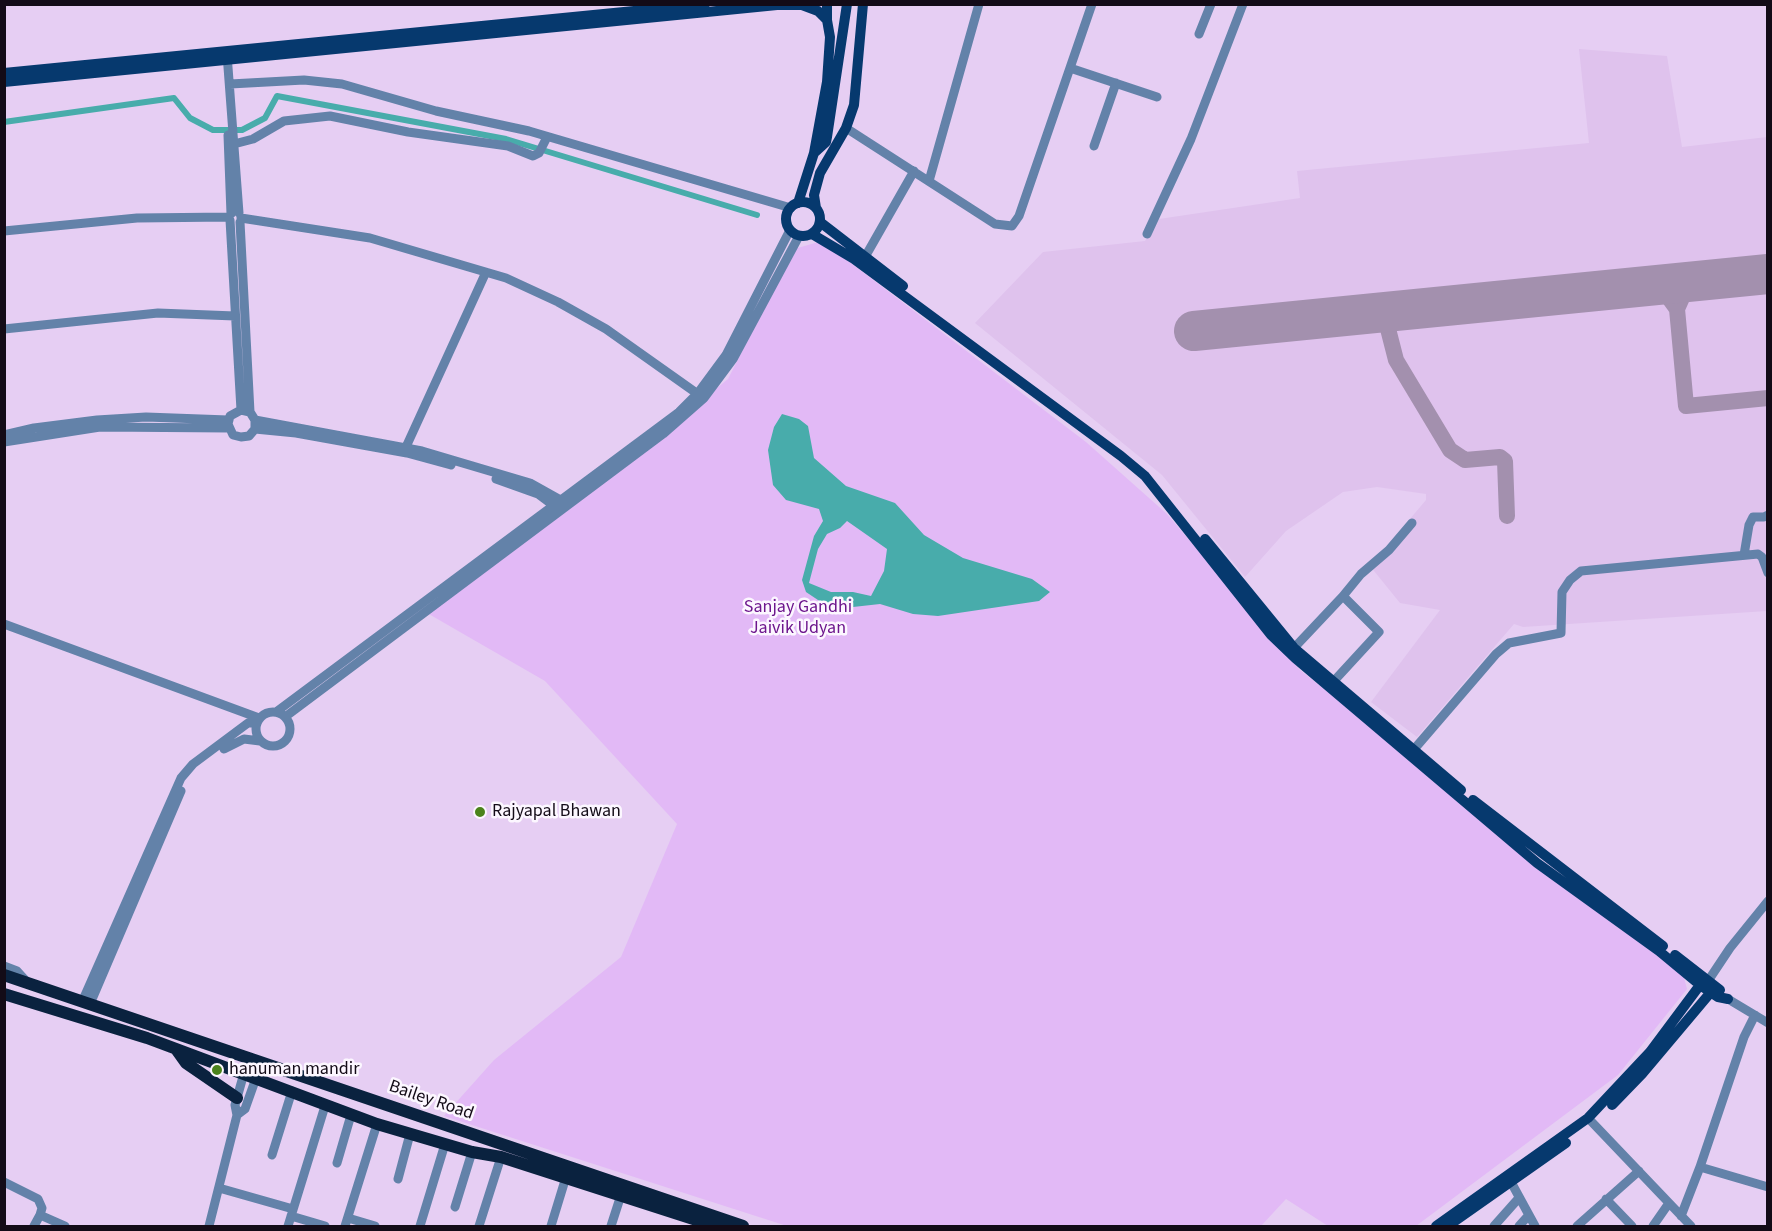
<!DOCTYPE html>
<style>
body{margin:0}
#map{position:relative;width:1772px;height:1231px;overflow:hidden;background:#e6cef3;font-family:"Source Sans 3",sans-serif}
canvas{display:block}
.frame{position:absolute;inset:0;border:6px solid #130b17;pointer-events:none}
</style>
<div id="map">
<canvas width="1772" height="1231"></canvas>
<div class="frame"></div>
</div>
<script>
const ctx = document.querySelector('canvas').getContext('2d');
ctx.lineJoin = 'round';
function paint(path, color) { ctx.fillStyle = color; ctx.fill(path, 'evenodd'); }
const shape = rows => new Path2D(rows.map(r => 'M' + r).join(''));
function stroke(path, color, width, dash) { ctx.strokeStyle = color; ctx.lineWidth = width; ctx.lineCap = dash ? 'butt' : 'round'; ctx.setLineDash(dash || []); ctx.stroke(path); }
function drawText(font, color, halo, rows, align = 'center') {
  ctx.font = font + ' "Source Sans 3",sans-serif'; ctx.lineWidth = 5; ctx.setLineDash([]); ctx.textBaseline = 'middle'; ctx.strokeStyle = halo; ctx.fillStyle = color; for (const [text, x, y, turn = 0] of rows) {
    ctx.save(); ctx.translate(x, y); ctx.rotate((+turn || 0) * Math.PI / 180); ctx.textAlign = isNaN(turn) ? turn : align; if (halo) ctx.strokeText(text, 0, 0); ctx.fillText(text, 0, 0); ctx.restore();
  }
}
const built = shape([
 [1579,49,1667,56,1682,147,1767,137,1767,611,1523,627,1514,624,1417,737,1371,702,1440,610,1400,603,1370,566,1426,500,1426,494,1377,487,1343,492,1286,531,1245,577,1162,475,975,323,1043,252,1145,241,1159,219,1300,198,1297,171,1589,143]
]);
const green = shape([
 [822,241,1086,442,1167,514,1300,670,1683,974,1687,989,1618,1075,1416,1226,1328,1226,1286,1199,1261,1226,787,1226,444,1116,494,1060,621,957,677,824,545,681,427,613,626,463,728,379,794,249]
]);
const water = shape([
 [782,414,799,419,808,426,814,458,846,486,895,503,924,535,963,558,1032,579,1050,592,1039,601,938,616,913,614,880,604,844,608,821,602,806,592,802,580,814,536,823,521,819,509,786,500,773,485,768,450,774,427],
 [847,521,887,549,884,571,871,596,853,592,831,592,809,583,818,549,827,534,840,528]
]);
const canal = shape([
 [4,122,174,98,190,118,213,130,242,130,265,118,277,96,506,139,757,215]
]);
const taxiway = shape([
 [1696,281,1685,291,1677,309,1686,406,1768,398],
 [1650,286,1664,291,1677,309],
 [1394,310,1386,321,1396,360,1450,450,1465,460,1500,457,1505,461,1507,516]
]);
const runway = shape([
 [1194,331,1768,274]
]);
const minor = shape([
 [1199,34,1211,4],
 [227,54,239,213],
 [1070,68,1157,97],
 [230,84,304,80,342,84,436,111,529,131,791,208],
 [846,128,995,224,1012,226,1019,216,1092,4],
 [228,135,231,214],
 [234,144,253,139,284,121,330,116,408,132,508,146,533,156,539,153,547,137],
 [1094,146,1116,83],
 [929,181,979,4],
 [241,218,370,238,506,278,558,302,606,329,702,397],
 [230,220,241,410],
 [240,222,250,412,255,420,255,429,249,436,241,437,233,435,228,424,230,416,241,410,250,412],
 [4,231,137,218,229,217],
 [1147,234,1191,139,1243,4],
 [865,257,914,171],
 [4,329,158,313,235,316],
 [255,420,422,451,530,483,564,502],
 [255,429,296,433,407,453,451,465],
 [4,435,34,428,97,420,146,417,228,420],
 [4,442,100,427,229,428],
 [406,447,486,272],
 [496,479,538,494,558,509],
 [1744,555,1749,525,1753,517,1764,517,1768,515],
 [1343,596,1361,574,1389,550,1412,523],
 [4,624,259,718],
 [1294,648,1343,596,1379,632,1333,682],
 '256 729a17 17 0 1 1 34 0a17 17 0 1 1-34 0Z',
 [276,712,679,412,698,393,726,355,790,230],
 [285,717,663,434,704,398,733,359,799,236],
 [224,749,244,739,260,741],
 [1410,754,1496,654,1509,643,1561,633,1562,592,1570,580,1581,571,1758,554,1762,557,1768,573],
 [4,966,17,971,27,982],
 [1708,981,1730,948,1768,901],
 [1728,999,1768,1023],
 [82,1002,181,778,193,764,248,723,256,723],
 [90,1004,181,791],
 [237,1115,245,1109,256,1078],
 [1588,1118,1691,1226],
 [272,1155,292,1091],
 [337,1163,351,1115],
 [1700,1167,1744,1037,1755,1015],
 [398,1179,410,1134],
 [4,1182,38,1199,42,1208,40,1215,65,1226],
 [1511,1182,1535,1226],
 [219,1188,293,1209],
 [1606,1199,1632,1226],
 [455,1207,472,1152],
 [291,1216,325,1226],
 [1681,1216,1700,1167,1768,1187],
 [348,1218,375,1226],
 [34,1226,40,1215],
 [209,1226,237,1115,235,1105,244,1073],
 [288,1226,325,1106],
 [345,1226,377,1124],
 [420,1226,445,1144],
 [479,1226,501,1157],
 [551,1226,566,1177],
 [611,1226,621,1195],
 [1494,1226,1518,1199],
 [1519,1226,1528,1216],
 [1577,1226,1639,1171],
 [1653,1226,1669,1203]
]);
const major = shape([
 [827,4,827,20],
 [4,73,705,4],
 [4,82,777,5,802,5,818,11,827,20,830,37,827,82,814,153,798,203],
 [814,153,826,142,827,137,847,4],
 '786 219a17 17 0 1 1 34 0a17 17 0 1 1-34 0Z',
 [816,208,814,195,820,173,846,128,854,105,863,4],
 [820,222,903,286],
 [812,234,854,259,1121,456,1145,476,1271,635,1295,658,1537,863,1659,951,1700,985,1718,997,1728,999],
 [1205,539,1294,648,1461,790],
 [1473,800,1663,946],
 [1675,955,1720,990],
 [1612,1105,1642,1074,1711,992],
 [1436,1226,1588,1118,1650,1052,1700,985],
 [1448,1226,1566,1143]
]);
const highway = shape([
 [4,975,743,1226],
 [4,994,147,1038,377,1124,472,1152,501,1157,715,1226],
 [176,1049,186,1063,237,1098]
]);
const markers = [
 [480,812,6,"#4b831c"],
 [217,1070,6,"#4b831c"]
];
const parkNames = [
 ["Sanjay Gandhi",798,608],
 ["Jaivik Udyan",798,629]
];
const poiNames = [
 ["Rajyapal Bhawan",492,812],
 ["hanuman mandir",229,1070]
];
const streetNames = [
 ["Bailey Road",431,1101,19]
];
paint(built, '#dfc2ed');
paint(green, '#e2b9f6');
paint(water, '#48acab');
stroke(canal, '#48acab', 6);
stroke(taxiway, '#a390ae', 16);
stroke(runway, '#a390ae', 40);
stroke(minor, '#6382a9', 9);
stroke(major, '#06396e', 10);
stroke(highway, '#0a223f', 12);
for (const [x, y, r, color] of markers) { const dot = new Path2D(); dot.arc(x, y, r, 0, 2 * Math.PI); ctx.fillStyle = color; ctx.fill(dot); stroke(dot, '#fcf7ff', 2); }
drawText('18px', '#6d168d', '#fcf7ff', parkNames);
drawText('18px', '#130b17', '#fcf7ff', poiNames, 'left');
drawText('18px', '#130b17', '#fcf7ff', streetNames);
</script>
